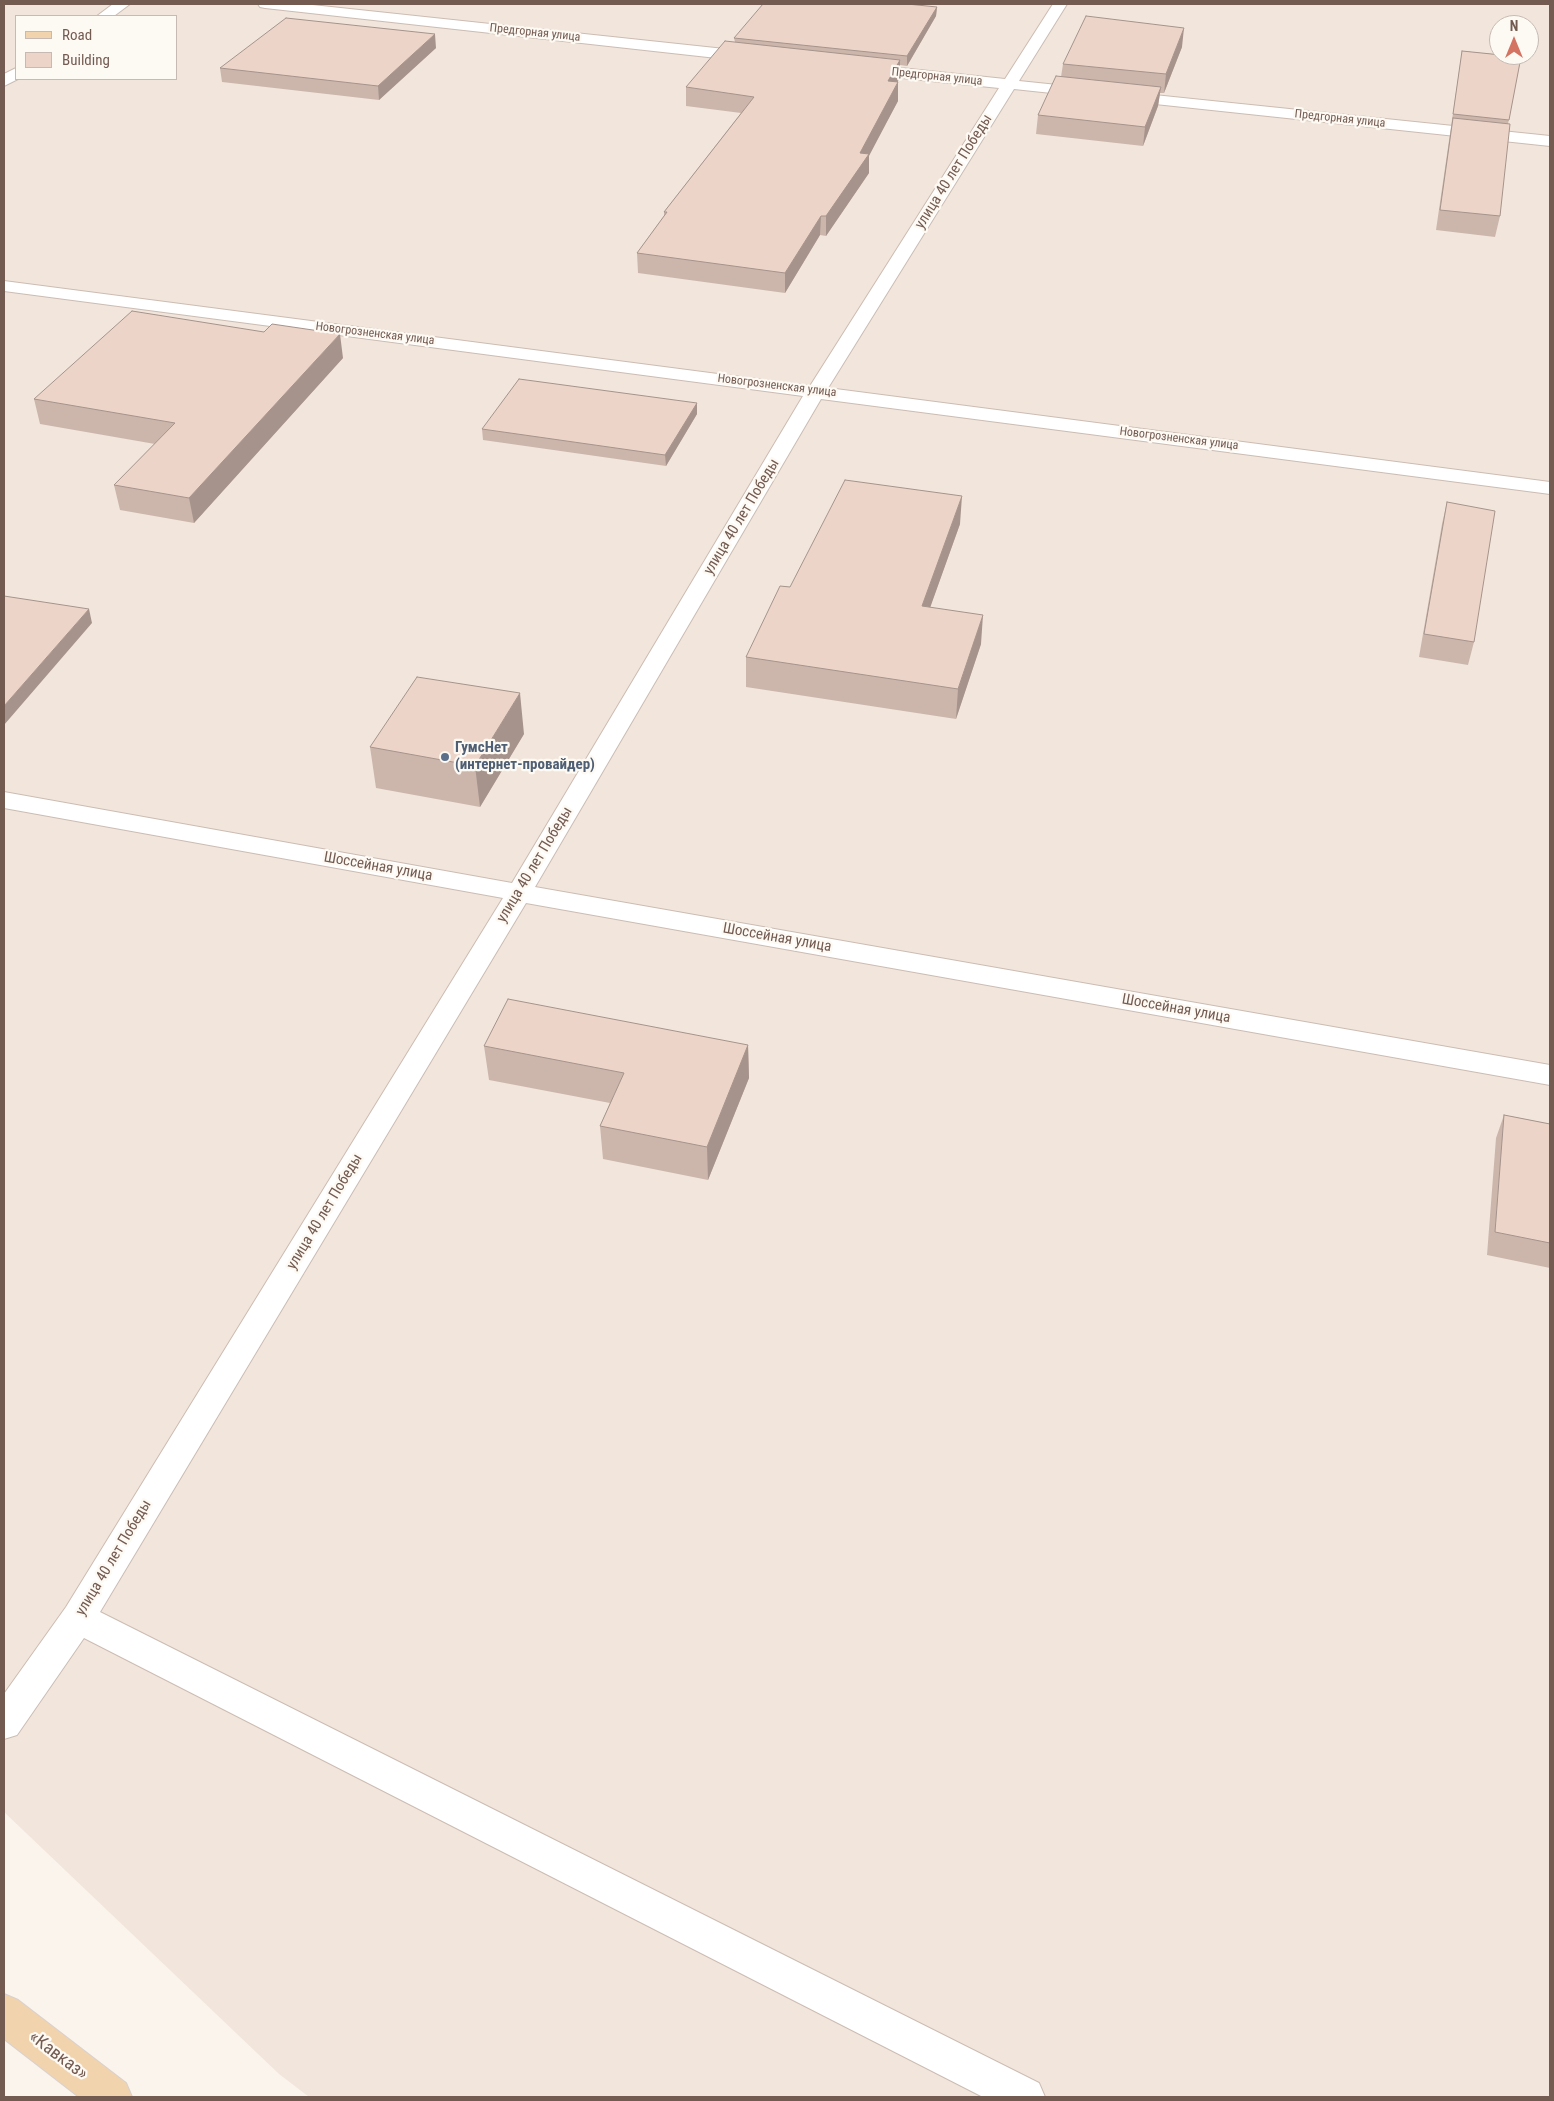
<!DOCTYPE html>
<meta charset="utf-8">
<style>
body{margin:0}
#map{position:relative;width:1554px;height:2101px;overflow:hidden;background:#fbf4ed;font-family:"Roboto Condensed",sans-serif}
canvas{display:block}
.frame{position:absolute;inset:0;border:5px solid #745b52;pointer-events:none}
.legend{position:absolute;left:15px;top:15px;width:162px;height:65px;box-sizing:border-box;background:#fdf9f3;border:1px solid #c6bab3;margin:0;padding:6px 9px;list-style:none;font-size:15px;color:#745b52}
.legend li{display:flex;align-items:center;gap:10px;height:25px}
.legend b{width:25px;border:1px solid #c6bab3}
.north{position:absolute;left:1489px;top:15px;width:50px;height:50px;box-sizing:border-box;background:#fdf9f3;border:1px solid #c6bab3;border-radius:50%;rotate:0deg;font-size:14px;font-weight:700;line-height:20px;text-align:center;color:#745b52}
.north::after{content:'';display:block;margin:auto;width:18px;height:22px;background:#d57362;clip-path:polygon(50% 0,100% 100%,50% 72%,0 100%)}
</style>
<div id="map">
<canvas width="1554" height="2101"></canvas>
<div class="frame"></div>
<ul class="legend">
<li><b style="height:6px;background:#f1d3ae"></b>Road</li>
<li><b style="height:14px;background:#edd4c8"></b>Building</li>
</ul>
<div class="north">N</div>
</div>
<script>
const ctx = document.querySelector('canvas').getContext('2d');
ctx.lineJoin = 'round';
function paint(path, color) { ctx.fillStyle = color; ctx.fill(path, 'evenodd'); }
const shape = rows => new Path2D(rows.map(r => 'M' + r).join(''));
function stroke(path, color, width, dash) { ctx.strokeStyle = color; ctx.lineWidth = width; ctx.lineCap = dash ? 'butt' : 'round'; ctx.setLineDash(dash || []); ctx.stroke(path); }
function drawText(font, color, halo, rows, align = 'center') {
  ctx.font = font + ' "Roboto Condensed",sans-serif'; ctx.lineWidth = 4.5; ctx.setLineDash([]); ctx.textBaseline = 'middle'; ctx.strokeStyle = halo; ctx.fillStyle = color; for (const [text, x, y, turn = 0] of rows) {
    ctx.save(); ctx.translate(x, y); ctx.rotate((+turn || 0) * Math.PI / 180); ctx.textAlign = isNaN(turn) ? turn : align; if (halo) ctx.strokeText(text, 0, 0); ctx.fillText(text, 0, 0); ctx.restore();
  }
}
const residential = shape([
 [4,4,1550,4,1550,2097,309,2097,279,2074,4,1812],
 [16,16,176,16,176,79,16,79],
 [1499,25,1529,25,1529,55,1499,55]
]);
const street = shape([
 [113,4,130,4,114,16,97,16,113,4],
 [258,4,303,4,753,52,758,54,761,57,758,60,753,62,265,8,260,7,258,4],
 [1053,4,1067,4,1019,81,1550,136,1550,146,1014,89,828,388,1550,482,1550,494,821,399,535,887,1550,1065,1550,1085,526,903,100,1612,1039,2083,1045,2097,983,2097,84,1638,17,1735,4,1739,4,1694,66,1607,503,898,4,808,4,792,512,883,803,396,4,291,4,281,810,386,999,88,863,74,858,72,855,69,858,66,863,64,1005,79,1053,4],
 [16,68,18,79,4,86,4,74,16,68]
]);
const primary = shape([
 [4,1994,18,2000,126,2083,132,2097,79,2097,4,2039,4,1994]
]);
const wall = shape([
 [937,7,936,16,907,66,900,65,900,78,897,82,898,82,898,101,869,154,869,173,826,236,820,235,785,293,638,273,637,253,664,216,664,212,741,113,686,106,686,87,735,42,734,38],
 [1182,47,1164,93,1160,93,1158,106,1143,146,1036,134,1038,115,1061,77,1063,64],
 [436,48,379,100,222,82,220,68],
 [1462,51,1521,57,1508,124,1500,216,1495,237,1436,230],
 [343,358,194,523,120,510,114,485,155,444,40,424,34,399],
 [697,403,697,414,666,466,483,440,482,429],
 [1447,502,1474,642,1468,665,1419,657,1442,524],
 [960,524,930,607,981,644,956,719,746,687,746,657,790,587],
 [524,734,480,807,376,788,370,747],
 [748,1045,749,1078,708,1180,603,1159,600,1126,610,1103,489,1080,484,1046],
 [1504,1115,1550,1124,1550,1268,1487,1255,1496,1138]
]);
const shadedWall = shape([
 [937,7,936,16,907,66,907,56],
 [1184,28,1182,47,1164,93,1166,74],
 [435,34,436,48,379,100,378,86],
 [900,60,900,78,887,100,888,81],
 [898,82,898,101,869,156,869,154,869,173,826,236,826,216],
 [1161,87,1158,106,1143,146,1145,127],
 [821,216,820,235,785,293,785,273],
 [340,334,343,358,194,523,189,498],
 [697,403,697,414,666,466,665,455],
 [962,496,960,524,920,636,922,606],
 [89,609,92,623,4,725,4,706],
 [983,615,981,644,956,719,958,689],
 [520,693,524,734,480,807,475,766],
 [748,1045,749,1078,708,1180,707,1147]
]);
const building = shape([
 [763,4,907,4,937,7,907,56,734,38,763,4],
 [1086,16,1184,28,1166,74,1063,64,1086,16],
 [286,18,435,34,378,86,220,68,286,18],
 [725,41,900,60,888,81,898,82,860,153,869,154,826,216,821,216,785,273,637,253,667,212,664,212,754,97,686,87,725,41],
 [1462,51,1521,57,1509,120,1453,114,1462,51],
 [1056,76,1161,87,1145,127,1038,115,1056,76],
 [1453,118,1510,124,1500,216,1440,210,1453,118],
 [132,311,264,332,272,324,340,334,189,498,114,485,175,423,34,399,132,311],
 [519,379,697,403,665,455,482,429,519,379],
 [845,480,962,496,922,606,983,615,958,689,746,657,780,586,790,587,845,480],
 [1447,502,1495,511,1474,642,1424,634,1447,502],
 [4,596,89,609,4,706,4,596],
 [417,677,520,693,475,766,370,747,417,677],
 [508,999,748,1045,707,1147,600,1126,624,1073,484,1046,508,999],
 [1504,1115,1550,1124,1550,1243,1495,1232,1504,1115]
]);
const markers = [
 [445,757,5,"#5c6f8a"]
];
const farStreetnames = [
 ["Предгорная улица",535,33,6],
 ["Предгорная улица",937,77,6],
 ["Предгорная улица",1340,119,6],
 ["Новогрозненская улица",375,334,7],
 ["Новогрозненская улица",777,386,7],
 ["Новогрозненская улица",1179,439,7]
];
const streetNames = [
 ["улица 40 лет Победы",954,172,-58],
 ["улица 40 лет Победы",742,517,-59],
 ["улица 40 лет Победы",535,865,-59],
 ["Шоссейная улица",378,867,10],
 ["Шоссейная улица",777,938,10],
 ["Шоссейная улица",1176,1009,10],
 ["улица 40 лет Победы",325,1212,-59],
 ["улица 40 лет Победы",114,1558,-59]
];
const serviceNames = [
 ["ГумсНет",455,748],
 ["(интернет-провайдер)",455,765]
];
const nearStreetnames = [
 ["«Кавказ»",58,2056,37]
];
paint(residential, '#f2e6dc');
stroke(street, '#ccbcb3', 2);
stroke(primary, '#d8d1cf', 2);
paint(street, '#fff');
paint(primary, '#f1d3ae');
paint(wall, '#ccb6ac');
paint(shadedWall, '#a6948c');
paint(building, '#edd4c8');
stroke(building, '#a6948c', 1);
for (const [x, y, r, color] of markers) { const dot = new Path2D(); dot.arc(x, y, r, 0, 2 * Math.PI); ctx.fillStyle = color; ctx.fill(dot); stroke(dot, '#fdf9f3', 2); }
drawText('12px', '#745b52', '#fdf9f3', farStreetnames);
drawText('15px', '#745b52', '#fdf9f3', streetNames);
drawText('bold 15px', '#4e5e75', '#fdf9f3', serviceNames, 'left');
drawText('18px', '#745b52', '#fdf9f3', nearStreetnames);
</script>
